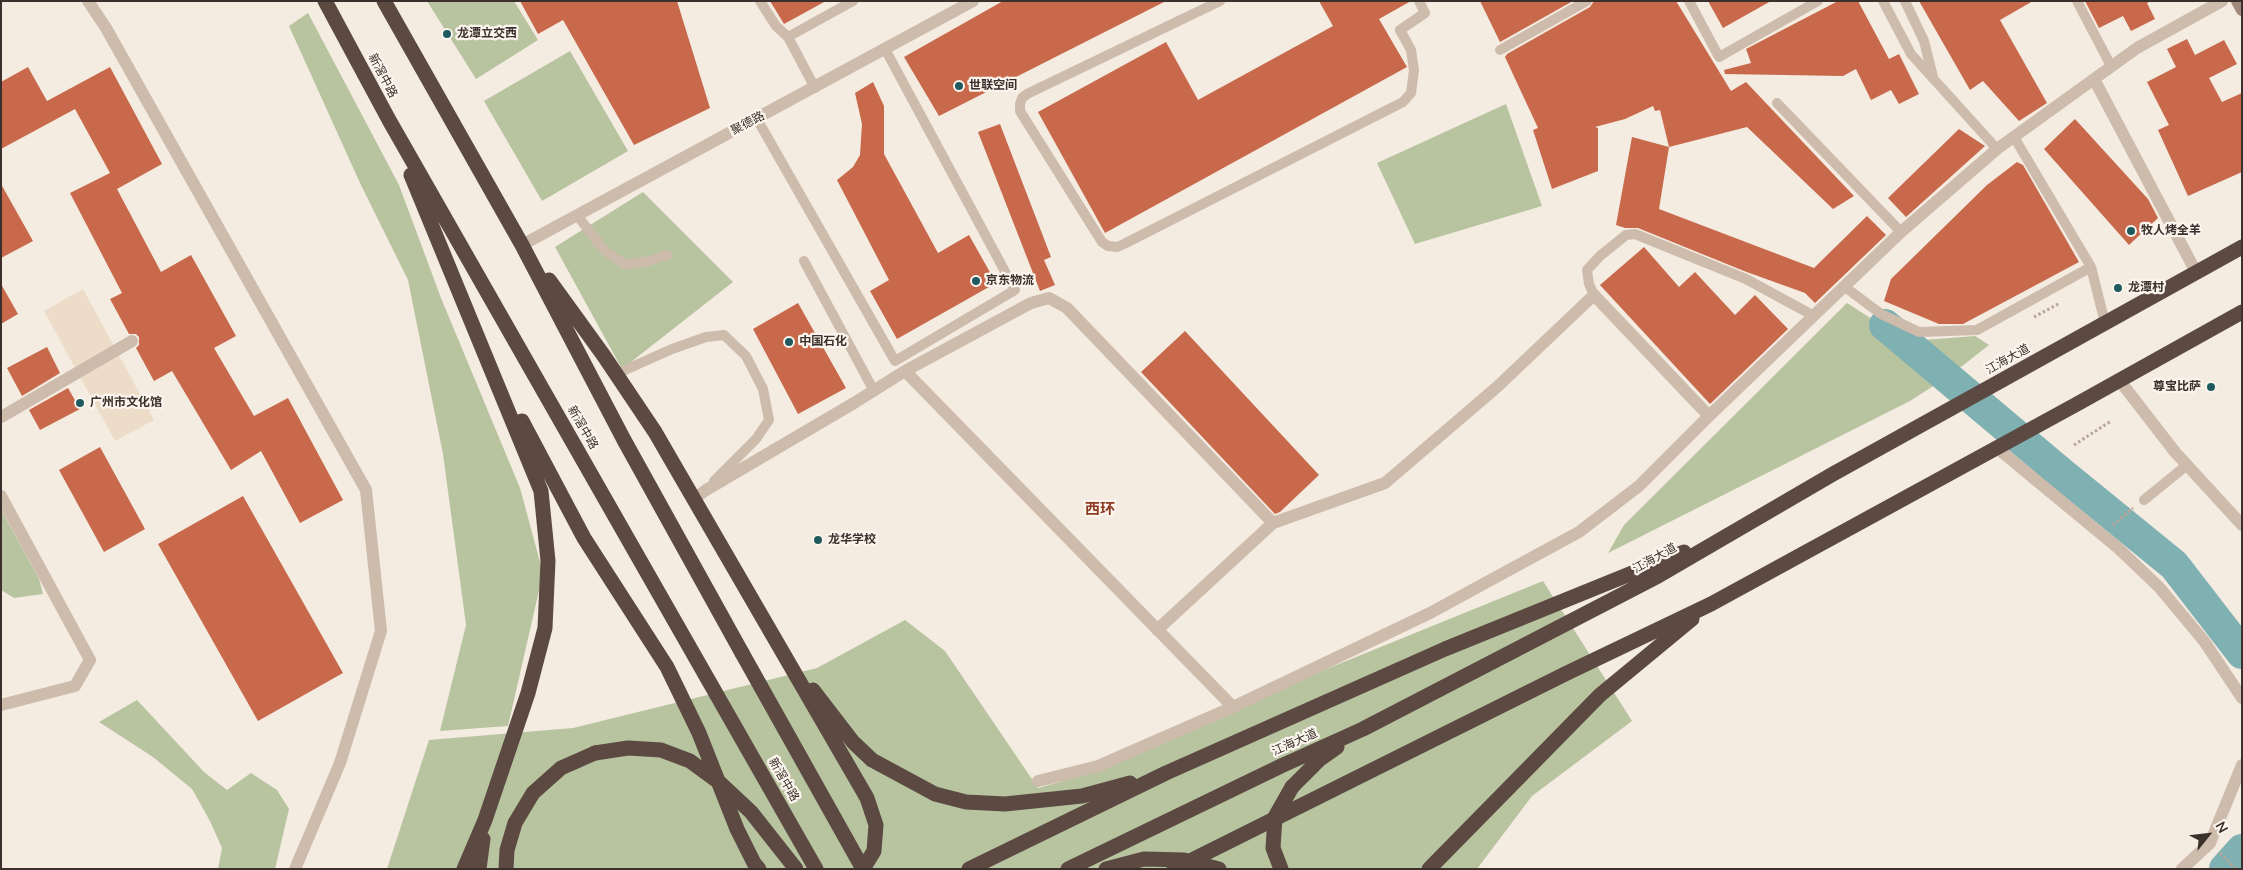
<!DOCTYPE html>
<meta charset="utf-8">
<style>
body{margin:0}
#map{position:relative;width:2243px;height:870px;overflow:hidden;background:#f4ebe1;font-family:"Nunito Sans",sans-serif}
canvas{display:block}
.frame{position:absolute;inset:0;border:2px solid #3b302b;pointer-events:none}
.north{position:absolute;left:2183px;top:810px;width:50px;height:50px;-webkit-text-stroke:4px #fbf5ee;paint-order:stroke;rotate:61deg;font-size:14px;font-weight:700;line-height:20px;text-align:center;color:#3b302b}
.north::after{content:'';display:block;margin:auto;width:18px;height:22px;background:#3b302b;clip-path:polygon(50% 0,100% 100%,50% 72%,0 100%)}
</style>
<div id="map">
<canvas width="2243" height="870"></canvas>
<div class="frame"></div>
<div class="north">N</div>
</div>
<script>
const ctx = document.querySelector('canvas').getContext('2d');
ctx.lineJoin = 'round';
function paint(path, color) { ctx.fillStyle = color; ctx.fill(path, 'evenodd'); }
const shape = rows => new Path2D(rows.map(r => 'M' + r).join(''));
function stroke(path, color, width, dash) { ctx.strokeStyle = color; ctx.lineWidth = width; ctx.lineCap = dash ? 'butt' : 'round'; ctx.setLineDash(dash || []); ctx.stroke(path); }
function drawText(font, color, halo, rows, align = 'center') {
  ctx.font = font + ' "Nunito Sans","Noto Sans SC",sans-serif'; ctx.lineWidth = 4.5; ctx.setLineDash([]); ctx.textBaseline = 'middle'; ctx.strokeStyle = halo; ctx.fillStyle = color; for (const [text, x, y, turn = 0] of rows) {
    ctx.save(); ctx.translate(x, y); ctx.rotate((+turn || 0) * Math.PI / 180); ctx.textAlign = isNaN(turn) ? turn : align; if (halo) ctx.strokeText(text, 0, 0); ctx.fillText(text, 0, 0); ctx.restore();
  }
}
const green = shape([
 [427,1,514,1,538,40,476,79],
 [308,13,399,185,441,298,520,488,543,573,508,726,440,731,466,625,443,454,408,280,360,183,289,26],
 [570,51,628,151,542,201,484,101],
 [1506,104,1542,206,1415,244,1377,163],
 [643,192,733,282,622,369,555,247],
 [1847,303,1892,332,1924,340,1975,336,1989,345,1952,374,1910,401,1608,553,1624,525],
 [1,509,39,579,43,594,14,598,1,590],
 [1543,581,1632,721,1532,796,1477,869,387,869,429,740,573,728,817,668,905,620,945,651,1038,788,1101,770,1233,707],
 [137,700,204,772,227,790,251,773,277,790,289,809,275,869,218,869,222,848,210,821,192,789,153,757,99,722]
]);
const plaza = shape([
 [83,289,154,420,115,441,44,311]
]);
const river = shape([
 [1885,325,2061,473,2174,565,2242,653],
 [2225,869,2242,850]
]);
const building = shape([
 [520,1,677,1,710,108,634,145,563,20,538,34],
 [770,1,826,1,784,24],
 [1003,1,1166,1,939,116,904,57],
 [1319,1,1411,1,1379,19,1407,67,1105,233,1038,112,1166,42,1198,100,1333,26],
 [1480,1,1573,1,1500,42],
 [1594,1,1676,1,1731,91,1746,82,1854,196,1833,209,1747,127,1669,147,1660,110,1655,111,1653,106,1625,119,1595,127,1598,128,1598,171,1552,189,1533,130,1538,128,1505,57,1507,54,1590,7],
 [1708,1,1771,1,1723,28],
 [1838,1,1858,1,1889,59,1899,54,1919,94,1899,104,1891,90,1871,100,1856,69,1843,76,1725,74,1724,70,1751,63,1746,49],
 [1919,1,2033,1,2000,20,2047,103,2019,121,1983,81,1970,90],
 [2085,1,2151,1,2147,3,2155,19,2131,31,2123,16,2099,28],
 [2187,39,2195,55,2224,40,2237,64,2209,78,2222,102,2242,93,2242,172,2188,196,2158,130,2169,125,2147,82,2176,67,2167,49],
 [28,67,47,101,110,67,162,164,117,189,161,272,191,255,236,336,214,348,254,416,288,398,343,500,300,523,261,451,231,470,172,371,154,381,136,348,139,345,139,337,136,334,129,334,110,299,122,293,70,193,110,173,75,109,1,149,1,82],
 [873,82,884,106,884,154,938,253,969,235,996,283,897,339,870,291,889,280,837,180,853,167,860,155,862,124,855,93],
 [2075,119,2148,199,2158,218,2129,245,2044,149],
 [1000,124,1051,257,1044,260,1055,285,1040,291,978,132],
 [1959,129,1985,146,1906,217,1888,198],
 [1632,137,1669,147,1659,209,1814,268,1867,216,1886,235,1815,303,1805,293,1744,271,1638,228,1625,228,1616,225],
 [2017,162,2023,165,2079,262,1963,324,1939,324,1884,301,1891,279,1987,185],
 [1,184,33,241,1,258],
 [1644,247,1679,287,1695,272,1735,315,1755,295,1788,329,1710,404,1600,285],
 [1,284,18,314,1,324],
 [798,303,846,388,798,414,753,329],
 [1185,331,1319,475,1280,512,1275,514,1141,372],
 [47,347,60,373,22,396,7,368],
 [68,388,80,409,40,430,29,410],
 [100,447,145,529,104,552,59,470],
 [243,496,343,673,258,721,158,544]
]);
const path = shape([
 [2034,317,2060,303],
 [2074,445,2111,421],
 [2113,525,2133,508],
 [2220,853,2236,869]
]);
const lane = shape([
 [760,1,776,26,788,37,815,88],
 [1220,1,1027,94,1022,98,1020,104,1020,111,1102,242,1108,246,1117,247,1124,244,1403,102,1411,93,1414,70,1411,50,1400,30,1425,13,1419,1],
 [1689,1,1719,57,1818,1],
 [1883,1,1911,54,1997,149],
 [1905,1,1924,41,1933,77],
 [2077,1,2111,66],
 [788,37,853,1],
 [1500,50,1587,1],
 [1777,103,1901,232],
 [757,119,895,361,1015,290,885,49],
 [2014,137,2091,267,2105,323],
 [577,215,603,249,624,264,646,262,667,255],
 [804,261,874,391],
 [1845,287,1881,314,1919,332,1977,330,2091,267],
 [1594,295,1589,284,1587,270,1600,256,1626,235,1635,234,1746,279,1814,316],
 [616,374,672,349,706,337,724,335,746,356,763,389,769,420,756,439,714,481],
 [2144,500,2187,465]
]);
const street = shape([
 [88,1,106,28,366,490,381,631,340,763,295,869],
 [2094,79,2196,272],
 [522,245,973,1],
 [905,371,1233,707,1098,766,1038,781],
 [2120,381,2175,452,2242,525],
 [1,417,132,341],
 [1997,448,2118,548,2159,587,2204,641,2242,698],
 [1,496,90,660,75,686,1,705],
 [694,499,706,490,854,403,905,371,1031,303,1049,298,1067,308,1273,523,1385,483,1497,387,1594,295,1709,416],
 [1157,630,1273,523],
 [1233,707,1430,613,1579,532,1639,486,1709,416,1901,232,1997,149,2137,48,2222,1],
 [2182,869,2210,843,2242,765]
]);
const secondary = shape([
 [2237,1,2242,10]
]);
const highway = shape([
 [325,1,389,120,816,869],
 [384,1,522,245,624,440,742,653],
 [411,175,541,491,548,561,545,628,528,693,485,820,464,869],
 [549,280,604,356,655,432,867,798,876,825,874,851,863,869],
 [522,421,584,538,667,667,699,733,737,829,754,863,759,869],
 [813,690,853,742,872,760,935,794,966,802,1005,804,1082,796,1130,783],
 [1292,787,1320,759,1337,747],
 [479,869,483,839],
 [506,869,507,850,515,823,533,793,561,768,595,753],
 [969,869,1166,773,1445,649,1684,552],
 [1068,869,1281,766,1363,729,1658,576,1833,474,2242,247],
 [1174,869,1565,674,1711,604,2077,404,2242,312],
 [1429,869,1600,695,1692,619]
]);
const highwayBridge = shape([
 [742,653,863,869],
 [595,753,628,748,661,750,690,761,720,783,751,812,796,869],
 [1106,869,1144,859,1184,860,1219,869],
 [1281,869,1273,848,1275,817,1292,787]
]);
const markers = [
 [447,34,5,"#1f5a5e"],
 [959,86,5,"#1f5a5e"],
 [2131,231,5,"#1f5a5e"],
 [976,281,5,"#1f5a5e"],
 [2118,288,5,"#1f5a5e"],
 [789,342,5,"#1f5a5e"],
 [2211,387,5,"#1f5a5e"],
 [80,403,5,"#1f5a5e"],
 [818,540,5,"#1f5a5e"]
];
const poiNames = [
 ["龙潭立交西",457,34],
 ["世联空间",969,86],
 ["牧人烤全羊",2141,231],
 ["京东物流",986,281],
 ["龙潭村",2128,288],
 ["中国石化",799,342],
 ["尊宝比萨",2201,387,"right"],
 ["广州市文化馆",90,403],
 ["龙华学校",828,540]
];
const streetNames = [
 ["新滘中路",382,76,62],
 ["聚德路",748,124,-28],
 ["江海大道",2008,360,-29],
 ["新滘中路",582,428,60],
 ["江海大道",1655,559,-29],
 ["江海大道",1295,743,-24],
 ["新滘中路",783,780,60]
];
const quarterNames = [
 ["西环",1100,510]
];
paint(green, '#b8c4a0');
paint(plaza, '#ecdcc8');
stroke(river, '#7fb0b2', 32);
paint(building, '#c8694b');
stroke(path, '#b9a596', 3, [2.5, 2.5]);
stroke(lane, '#cdbbac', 10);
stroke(street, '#cdbbac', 12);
stroke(secondary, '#a18a7d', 12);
stroke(highway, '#5c4a42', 15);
stroke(highwayBridge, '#5c4a42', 15);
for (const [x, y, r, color] of markers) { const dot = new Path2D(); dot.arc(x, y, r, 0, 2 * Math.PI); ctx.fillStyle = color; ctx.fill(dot); stroke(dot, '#fbf5ee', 2); }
drawText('bold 12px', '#3b302b', '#fbf5ee', poiNames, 'left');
drawText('12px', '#3b302b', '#fbf5ee', streetNames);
drawText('bold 15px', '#8c3b22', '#fbf5ee', quarterNames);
</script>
